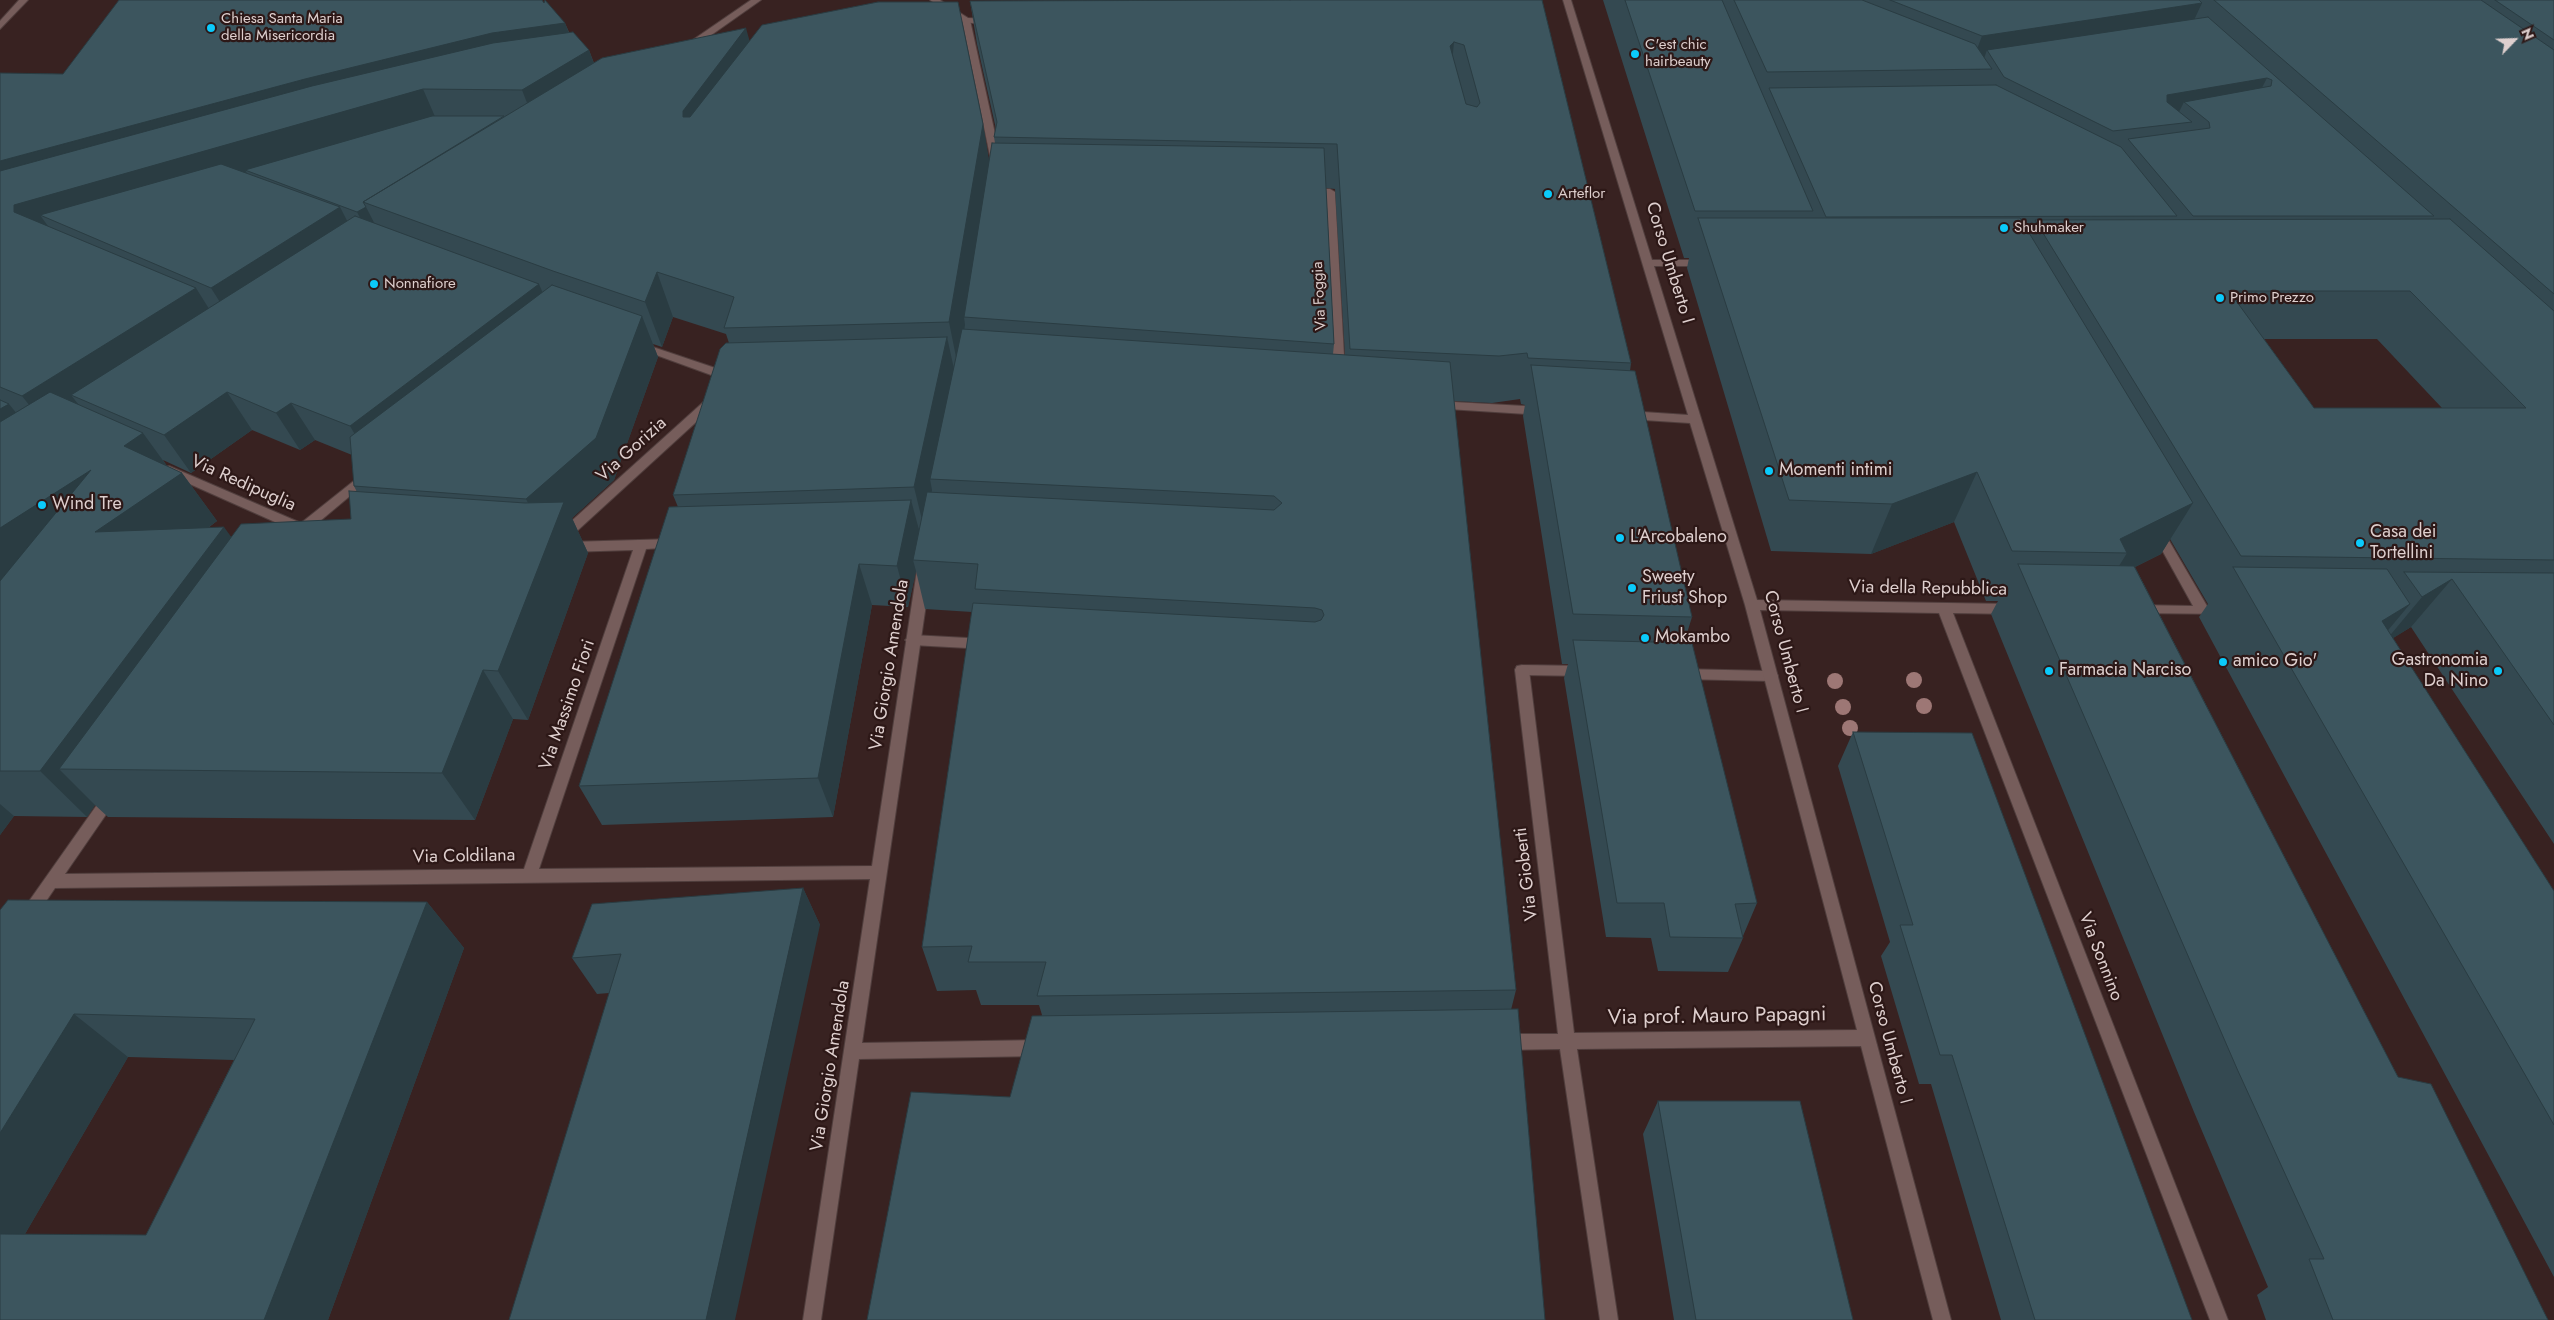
<!DOCTYPE html>
<style>
body{margin:0}
#map{position:relative;width:2554px;height:1320px;overflow:hidden;background:#382221;font-family:Jost,sans-serif}
canvas{display:block}
.north{position:absolute;left:2489px;top:15px;width:50px;height:50px;-webkit-text-stroke:4px #2d1817;paint-order:stroke;rotate:66deg;font-size:14px;font-weight:700;line-height:20px;text-align:center;color:#decfce}
.north::after{content:'';display:block;margin:auto;width:18px;height:22px;background:#decfce;clip-path:polygon(50% 0,100% 100%,50% 72%,0 100%)}
</style>
<div id="map">
<canvas width="2554" height="1320"></canvas>
<div class="north">N</div>
</div>
<script>
const ctx = document.querySelector('canvas').getContext('2d');
ctx.lineJoin = 'round';
const shape = rows => new Path2D(rows.map(r => 'M' + r).join(''));
function stroke(path, color, width, dash) { ctx.strokeStyle = color; ctx.lineWidth = width; ctx.lineCap = dash ? 'butt' : 'round'; ctx.setLineDash(dash || []); ctx.stroke(path); }
function paint(path, color) { ctx.fillStyle = color; ctx.fill(path, 'evenodd'); }
function drawText(font, color, halo, rows, align = 'center') {
  ctx.font = font + ' Jost,sans-serif'; ctx.lineWidth = 4.5; ctx.setLineDash([]); ctx.textBaseline = 'middle'; ctx.strokeStyle = halo; ctx.fillStyle = color; for (const [text, x, y, turn = 0] of rows) {
    ctx.save(); ctx.translate(x, y); ctx.rotate((+turn || 0) * Math.PI / 180); ctx.textAlign = isNaN(turn) ? turn : align; if (halo) ctx.strokeText(text, 0, 0); ctx.fillText(text, 0, 0); ctx.restore();
  }
}
const service = shape([
 [930,0,940,0,968,18,991,19,995,22,991,25,963,22,930,0],
 [912,635,986,639,993,644,986,649,912,645,905,640,912,635],
 [1522,665,1584,666,1589,667,1591,671,1589,675,1584,676,1522,675,1517,674,1515,670,1517,666,1522,665],
 [1680,669,1771,671,1776,672,1778,676,1776,680,1771,681,1680,679,1675,678,1673,674,1675,670,1680,669]
]);
const minor = shape([
 [19,0,28,0,0,29,0,21,19,0],
 [1563,0,1571,0,1652,260,1706,260,1711,263,1706,266,1654,266,1757,600,2011,604,2018,609,2011,614,1953,613,2228,1320,2210,1320,1939,613,1760,610,1951,1320,1933,1320,1861,1046,1577,1049,1618,1320,1600,1320,1560,1049,1503,1050,1497,1047,1495,1042,1497,1037,1503,1034,1558,1034,1515,670,1517,666,1527,666,1529,670,1574,1033,1857,1030,1745,605,1690,423,1628,419,1622,415,1628,411,1688,415,1563,0],
 [966,17,970,20,1001,161,996,164,991,161,962,20,966,17],
 [1309,189,1330,189,1335,192,1345,374,1339,378,1333,374,1325,195,1305,194,1305,190,1309,189],
 [638,342,733,374,735,377,733,380,725,380,634,347,634,343,638,342],
 [713,396,719,400,717,403,566,541,556,541,555,538,556,535,709,397,713,396],
 [1436,401,1542,407,1548,411,1542,415,1432,408,1430,405,1436,401],
 [169,466,301,523,365,472,369,471,375,475,301,537,296,538,290,534,293,530,165,473,163,470,165,467,169,466],
 [2157,526,2161,527,2207,606,2226,608,2228,611,2226,614,2133,613,2131,610,2133,607,2138,605,2193,606,2151,530,2157,526],
 [674,539,680,544,679,547,646,549,539,869,872,866,917,570,924,565,929,567,931,570,862,1043,1042,1040,1048,1043,1050,1048,1048,1053,1042,1056,859,1059,821,1320,803,1320,870,879,55,888,34,919,28,921,22,919,20,914,106,792,111,790,116,792,118,796,116,800,65,874,524,869,633,550,568,552,562,547,568,542,674,539]
]);
const tertiary = shape([
 [751,0,761,0,690,50,684,50,684,46,751,0]
]);
const trees = [
 [1914,680],
 [1835,681],
 [1924,706],
 [1843,707],
 [1850,728]
];
const wall = shape([
 [1256,0,1542,0,1631,363,1630,371,1692,617,1684,643,1757,903,1743,936,1743,938,1728,972,1658,971,1651,938,1606,937,1564,678,1568,664,1562,664,1523,416,1525,405,1521,404,1520,399,1492,403,1454,401,1516,990,1511,1010,1010,1097,1042,1015,1039,1005,981,1005,976,990,937,991,922,947,972,612,925,609,916,571,908,607,872,605,833,817,602,825,579,786,678,507,673,495,729,343,726,334,673,317,662,347,653,344,658,357,614,480,572,518,588,553,528,720,513,719,475,820,108,817,95,805,87,817,14,816,0,835,0,73,63,74,565,23,569,32,589,50,594,63,750,41,983,124,989,161,995,143,994,137,996,129,977,44,970,1],
 [1326,188,1335,189,1345,355,1333,354,1334,344],
 [252,430,300,450,315,440,352,455,354,486,357,492,351,519,231,537,208,528,217,521,182,473,167,466,163,460,191,473],
 [1603,0,2554,0,2554,844,2411,627,2393,638,2554,891,2554,1277,2199,617,2208,604,2170,539,2161,554,2135,567,2398,1077,2548,1320,2266,1320,2257,1295,2268,1287,2194,1112,1991,614,1998,601,1986,601,1954,522,1871,554,1771,551,1687,268,1689,258,1684,258],
 [2264,339,2377,339,2442,408,2314,408],
 [1853,732,2192,1320,2001,1320,1931,1084,1919,1084,1881,956,1890,942,1838,766],
 [803,888,820,925,609,993,597,994,572,958],
 [427,902,464,948,328,1320,0,1320,0,910],
 [128,1057,234,1060,146,1235,25,1234],
 [1658,1101,1853,1320,1674,1320,1643,1134]
]);
const shadedWall = shape([
 [2202,3,2181,48,1987,50,1980,70,1969,70,1982,36],
 [565,23,578,57,589,50,605,95,540,136,522,90,423,89,443,135,245,170,257,190,40,215,63,247,0,217,0,161,305,79,492,33],
 [746,28,758,71,697,160,683,117,683,111],
 [1454,42,1450,85,1450,46],
 [2267,78,2247,117,2184,102,2173,124,2152,126,2167,95],
 [983,124,990,167,964,317,965,325,958,367,949,322],
 [340,207,361,248,237,329,211,288],
 [366,207,381,236,372,241,357,212],
 [657,272,673,317,662,347,645,302],
 [539,284,555,322,372,464,350,426],
 [196,288,226,336,71,395,93,423,60,444,22,396],
 [642,316,658,357,614,480,572,518,588,553,528,720,498,671,547,540,526,499],
 [947,337,956,378,930,479,932,490,924,528,914,487],
 [227,392,252,430,191,473,164,435],
 [291,403,315,440,300,450,276,413],
 [9,404,48,452,0,483,0,409],
 [143,433,175,477,182,473,217,521,135,580,0,605,0,528],
 [1977,472,1954,522,1871,554,1892,504],
 [911,500,922,541,913,560,916,571,908,607,897,566],
 [2193,503,2161,554,2111,579,2127,553,2120,539],
 [224,527,259,575,59,769,95,805,87,817,40,771],
 [859,564,872,605,833,817,818,778],
 [2452,579,2411,627,2382,645,2422,597],
 [2410,604,2369,653,2382,621],
 [483,670,513,719,475,820,442,773],
 [0,804,14,816,0,835],
 [803,888,820,925,735,1320,706,1320],
 [427,902,464,948,328,1320,264,1320],
 [74,1014,128,1057,4,1270,0,1267,0,1133]
]);
const building = shape([
 [119,0,542,0,544,3,545,0,565,23,492,33,305,79,0,161,0,73,63,74,119,0],
 [1290,0,1542,0,1631,363,1528,358,1527,353,1499,356,1350,349,1337,144,994,137,997,122,970,1,1290,0],
 [1454,42,1464,45,1480,103,1477,107,1466,104,1450,46,1454,42],
 [1625,0,1722,0,1813,211,1695,211,1625,0],
 [1734,0,1862,0,1975,44,1992,69,1767,72,1734,0],
 [1890,0,2199,0,2202,3,1982,36,1890,0],
 [2214,0,2481,0,2554,50,2554,294,2214,0],
 [2495,0,2554,0,2554,40,2495,0],
 [878,2,958,2,983,124,949,322,724,328,734,297,657,272,645,302,553,271,363,202,602,58,746,28,683,111,683,117,690,117,762,25,878,2],
 [2208,17,2434,216,2193,216,2128,139,2210,128,2209,122,2184,102,2271,86,2272,80,2267,78,2167,95,2167,102,2192,122,2113,131,2004,77,1987,50,2208,17],
 [573,32,589,50,522,90,423,89,14,205,14,212,196,288,22,396,0,387,0,171,312,86,493,43,573,32],
 [1996,85,2121,147,2177,216,1826,217,1769,88,1996,85],
 [432,116,504,116,363,202,366,207,357,212,245,170,432,116],
 [992,143,1324,148,1334,344,964,317,992,143],
 [221,164,340,207,211,288,40,215,221,164],
 [355,216,539,284,350,426,291,403,276,413,227,392,164,435,71,395,355,216],
 [1698,218,2020,218,2193,503,2120,539,2127,553,2012,551,1977,472,1892,504,1789,500,1698,218],
 [2450,219,2554,311,2554,560,2241,556,2035,220,2450,219],
 [2229,291,2410,291,2526,408,2314,408,2229,291],
 [552,285,642,316,596,438,526,499,354,486,350,437,552,285],
 [962,329,1450,362,1516,990,1037,996,1046,962,968,962,972,946,922,947,973,603,1315,622,1321,620,1324,615,1322,610,1315,608,975,589,978,564,913,560,927,492,1274,510,1282,503,1274,496,930,479,962,329],
 [947,337,914,487,673,495,720,349,726,343,947,337],
 [1531,365,1635,371,1692,617,1573,614,1531,365],
 [50,392,143,433,124,446,182,473,95,532,224,527,40,771,0,771,0,581,91,470,0,528,0,422,50,392],
 [0,400,9,404,0,409,0,400],
 [349,491,525,503,564,502,498,671,483,670,442,773,59,769,241,524,351,519,349,491],
 [911,500,897,566,859,564,818,778,579,786,669,507,911,500],
 [2018,564,2134,566,2398,1077,2431,1084,2548,1320,2333,1320,2309,1259,2324,1259,2238,1071,2018,564],
 [2233,567,2387,569,2410,604,2382,621,2554,891,2554,1125,2233,567],
 [2404,572,2554,573,2554,725,2452,579,2422,597,2404,572],
 [1573,640,1692,643,1757,903,1735,904,1743,938,1670,937,1664,903,1617,903,1573,640],
 [1853,732,1972,733,2192,1320,2035,1320,1952,1055,1940,1055,1900,925,1913,925,1853,732],
 [803,888,706,1320,509,1320,621,954,572,958,592,904,803,888],
 [8,900,427,902,264,1320,0,1320,0,1234,146,1235,255,1019,74,1014,0,1133,0,910,8,900],
 [1518,1009,1545,1320,867,1320,911,1092,1010,1097,1032,1016,1518,1009],
 [1658,1101,1800,1101,1853,1320,1696,1320,1658,1101]
]);
const markers = [
 [211,28,5,"#0bcafa"],
 [1635,54,5,"#0bcafa"],
 [1548,194,5,"#0bcafa"],
 [2004,228,5,"#0bcafa"],
 [374,284,5,"#0bcafa"],
 [2220,298,5,"#0bcafa"],
 [1769,471,5,"#0bcafa"],
 [42,505,5,"#0bcafa"],
 [1620,538,5,"#0bcafa"],
 [2360,543,5,"#0bcafa"],
 [1632,588,5,"#0bcafa"],
 [1645,638,5,"#0bcafa"],
 [2223,662,5,"#0bcafa"],
 [2049,671,5,"#0bcafa"],
 [2498,671,5,"#0bcafa"]
];
const farPoinames = [
 ["Chiesa Santa Maria",221,19],
 ["della Misericordia",221,36],
 ["C'est chic",1645,45],
 ["hairbeauty",1645,62],
 ["Arteflor",1558,194],
 ["Shuhmaker",2014,228],
 ["Nonnafiore",384,284],
 ["Primo Prezzo",2230,298]
];
const farStreetnames = [
 ["Via Foggia",1320,296,-93]
];
const streetNames = [
 ["Corso Umberto I",1669,263,73],
 ["Via Gorizia",632,450,-42],
 ["Via Redipuglia",243,484,24],
 ["Via della Repubblica",1928,589,1],
 ["Corso Umberto I",1785,652,75],
 ["Via Giorgio Amendola",890,665,-81],
 ["Via Massimo Fiori",568,705,-71],
 ["Via Coldilana",464,857,-1],
 ["Via Gioberti",1527,874,-97],
 ["Via Sonnino",2100,957,69],
 ["Corso Umberto I",1889,1043,75],
 ["Via Giorgio Amendola",831,1066,-81]
];
const poiNames = [
 ["Momenti intimi",1779,471],
 ["Wind Tre",52,505],
 ["Casa dei",2370,533],
 ["Tortellini",2370,554],
 ["L'Arcobaleno",1630,538],
 ["Sweety",1642,578],
 ["Friust Shop",1642,599],
 ["Mokambo",1655,638],
 ["Gastronomia",2488,661,"right"],
 ["Da Nino",2488,682,"right"],
 ["amico Gio'",2233,662],
 ["Farmacia Narciso",2059,671]
];
const nearStreetnames = [
 ["Via prof. Mauro Papagni",1717,1017,-1]
];
stroke(service, '#503e3d', 2);
stroke(minor, '#503e3d', 2);
stroke(tertiary, '#503e3d', 2);
paint(service, '#765d5b');
paint(minor, '#765d5b');
paint(tertiary, '#765d5b');
ctx.fillStyle = '#9d7775';
for (const [x, y] of trees) { ctx.beginPath(); ctx.arc(x, y, 8, 0, 2 * Math.PI); ctx.fill(); }
paint(wall, '#344951');
paint(shadedWall, '#2a3c42');
paint(building, '#3c555e');
stroke(building, '#2a3c42', 1);
for (const [x, y, r, color] of markers) { const dot = new Path2D(); dot.arc(x, y, r, 0, 2 * Math.PI); ctx.fillStyle = color; ctx.fill(dot); stroke(dot, '#2d1817', 2); }
drawText('15px', '#decfce', '#2d1817', farPoinames, 'left');
drawText('15px', '#decfce', '#2d1817', farStreetnames);
drawText('18px', '#decfce', '#2d1817', streetNames);
drawText('18px', '#decfce', '#2d1817', poiNames, 'left');
drawText('21px', '#decfce', '#2d1817', nearStreetnames);
</script>
